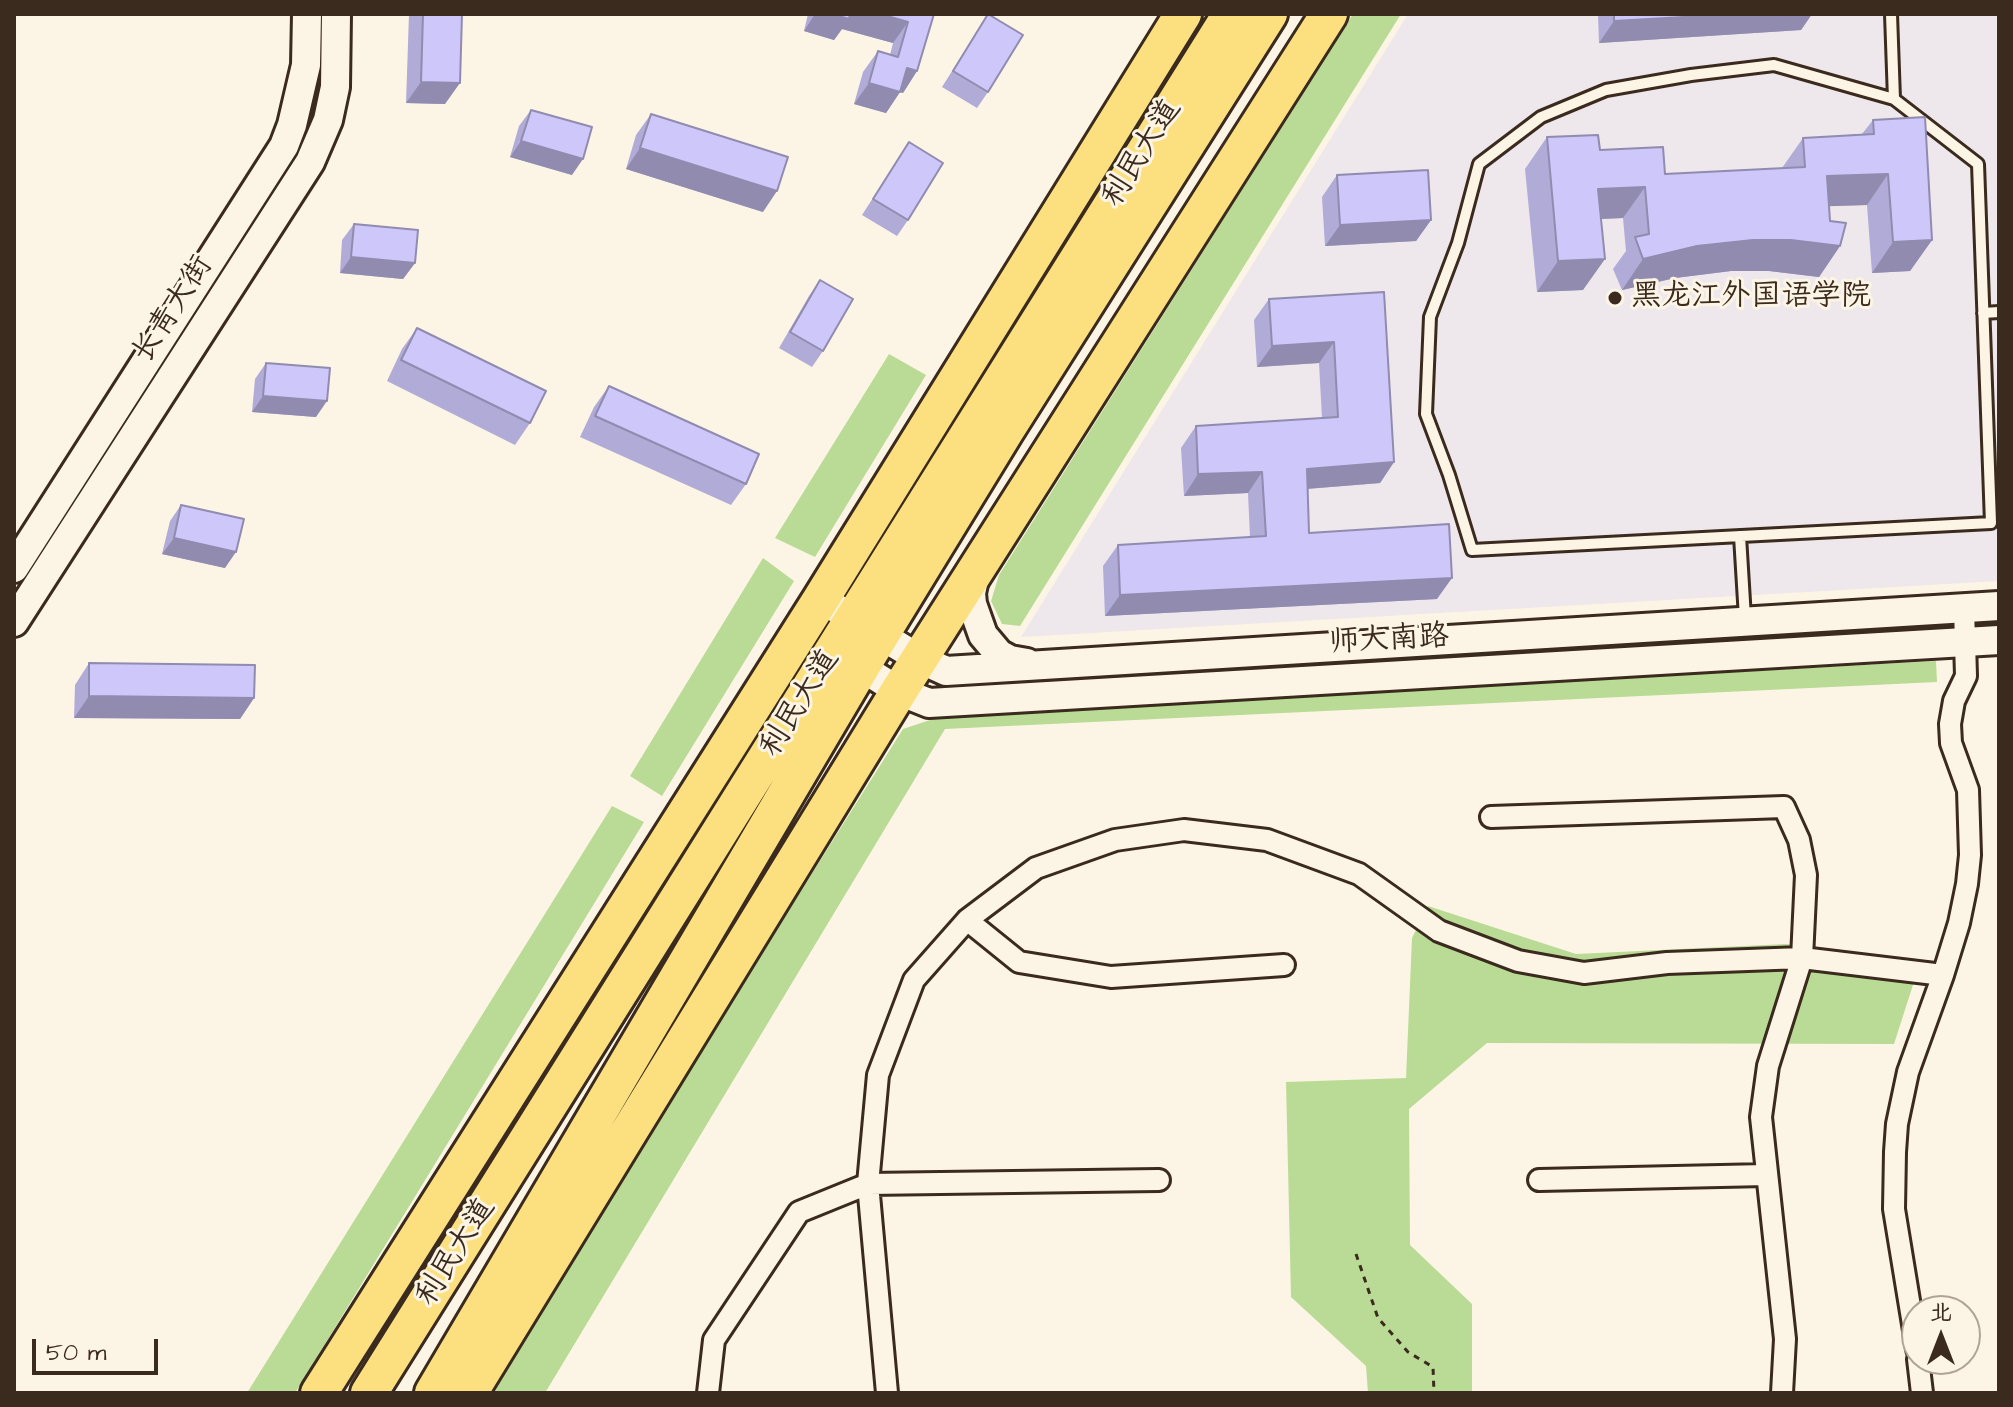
<!DOCTYPE html>
<meta charset="utf-8">
<style>
body{margin:0}
#map{position:relative;width:2013px;height:1407px;overflow:hidden;background:#fcf5e5;font-family:"Architects Daughter","LXGW WenKai TC",sans-serif}
canvas{display:block}
.frame{position:absolute;inset:0;border:16px solid #3b2a1e;pointer-events:none}
.north{position:absolute;left:1901px;top:1295px;width:80px;height:80px;box-sizing:border-box;background:#fcf5e5;border:2px solid #afa495;border-radius:50%;rotate:0deg;font-size:22px;font-weight:700;line-height:32px;text-align:center;color:#3b2a1e}
.north::after{content:'';display:block;margin:auto;width:28px;height:36px;background:#3b2a1e;clip-path:polygon(50% 0,100% 100%,50% 72%,0 100%)}
.scale{position:absolute;left:32px;top:1339px;width:126px;height:36px;box-sizing:border-box;border:4px solid #3b2a1e;border-top:0;padding-left:10px;font-size:24px;line-height:28px;white-space:nowrap;color:#3b2a1e;-webkit-text-stroke:6px #fcf5e5;paint-order:stroke}
</style>
<div id="map">
<canvas width="2013" height="1407"></canvas>
<div class="frame"></div>
<div class="north">北</div>
<div class="scale">50 m</div>
</div>
<script>
const ctx = document.querySelector('canvas').getContext('2d');
ctx.lineJoin = 'round';
function paint(path, color) { ctx.fillStyle = color; ctx.fill(path, 'evenodd'); }
const shape = rows => new Path2D(rows.map(r => 'M' + r).join(''));
function stroke(path, color, width, dash) { ctx.strokeStyle = color; ctx.lineWidth = width; ctx.lineCap = dash ? 'butt' : 'round'; ctx.setLineDash(dash || []); ctx.stroke(path); }
function drawText(font, color, halo, rows, align = 'center') {
  ctx.font = font + ' "Architects Daughter","LXGW WenKai TC",sans-serif'; ctx.lineWidth = 6; ctx.setLineDash([]); ctx.textBaseline = 'middle'; ctx.strokeStyle = halo; ctx.fillStyle = color; for (const [text, x, y, turn = 0] of rows) {
    ctx.save(); ctx.translate(x, y); ctx.rotate((+turn || 0) * Math.PI / 180); ctx.textAlign = isNaN(turn) ? turn : align; if (halo) ctx.strokeText(text, 0, 0); ctx.fillText(text, 0, 0); ctx.restore();
  }
}
const built = shape([
 [1408,14,1999,14,1999,581,1021,637]
]);
const green = shape([
 [1353,14,1401,14,1020,626,1002,624,991,601,999,575],
 [889,354,926,375,815,557,775,538],
 [763,558,794,581,662,796,630,776],
 [1936,661,1937,682,945,729,545,1393,491,1393,569,1259,903,729,942,716],
 [612,806,644,822,295,1393,247,1393],
 [1428,906,1576,954,1786,944,1921,960,1894,1044,1487,1043,1409,1109,1410,1245,1472,1304,1472,1393,1368,1393,1366,1366,1291,1297,1286,1082,1406,1078,1412,938]
]);
const path = shape([
 [1356,1254,1378,1318,1408,1352,1433,1367,1434,1393]
]);
const lane = shape([
 [1891,14,1894,99],
 [1774,65,1894,99,1978,164,1991,523,1472,550,1449,475,1426,414,1430,317,1458,243,1479,164,1541,117,1606,90,1691,75,1774,65],
 [1983,313,1999,312],
 [1740,536,1745,618]
]);
const street = shape([
 [1491,817,1784,807,1799,840,1806,875,1802,958,1768,1066,1761,1117,1785,1339,1782,1393],
 [967,920,1019,962,1111,977,1284,965],
 [1539,1180,1766,1175],
 [1917,1349,1894,1209,1895,1152,1897,1124,1908,1072,1943,975,1959,923,1967,884,1970,855,1968,790,1951,743,1950,724,1954,701,1966,676,1964,608],
 [1918,1359,1922,1393],
 [708,1393,714,1340,799,1212,868,1184,1159,1180],
 [887,1393,868,1184,878,1075,914,980,967,920,1036,868,1115,840,1184,830,1267,840,1359,874,1439,931,1518,961,1584,973,1667,963,1802,958,1943,975]
]);
const secondary = shape([
 [14,568,284,146,292,125,306,65,307,14],
 [975,574,971,593,972,604,983,635,999,654,1010,660,1027,663],
 [821,599,920,659,946,671,1999,606],
 [14,622,310,162,328,120,335,87,336,14],
 [843,656,899,691,929,703,1999,640]
]);
const highway = shape([
 [319,1393,821,599,1183,14],
 [369,1393,1231,14],
 [433,1393,861,667,1006,430,1269,14],
 [469,1393,899,691,1329,14]
]);
const wall = shape([
 [409,14,462,14,445,104,406,103],
 [808,14,934,14,917,71,903,93,900,92,886,113,854,104,863,72,878,51,890,55,893,43,842,29,834,40,804,31],
 [988,14,988,92,977,108,942,87],
 [1598,14,1812,14,1801,30,1599,43],
 [531,110,572,175,510,157,519,126],
 [651,114,763,212,626,169,636,135],
 [1873,120,1932,240,1910,271,1872,273,1867,205,1829,206,1830,221,1840,246,1819,277,1769,271,1731,271,1675,278,1622,290,1613,269,1626,251,1623,218,1601,219,1583,290,1537,292,1525,169,1547,137,1600,150,1665,174,1782,168,1803,138,1862,134],
 [909,142,908,220,897,236,862,215],
 [1337,175,1431,220,1416,241,1325,246,1322,197],
 [354,224,415,263,403,279,340,273,342,240],
 [820,280,823,351,812,367,779,348,809,296],
 [1384,292,1394,462,1380,483,1307,489,1309,533,1437,599,1105,616,1103,566,1118,545,1250,537,1248,493,1184,496,1181,448,1196,426,1322,418,1319,363,1257,367,1254,320,1269,299],
 [417,328,530,423,515,445,387,381,402,349],
 [266,363,316,417,252,412,255,379],
 [609,386,746,484,731,505,580,437,594,407],
 [181,505,225,568,162,554,170,521],
 [89,663,254,698,240,719,74,718,75,685]
]);
const shadedWall = shape([
 [815,14,880,14,908,22,893,43,842,29,834,40,804,31],
 [1737,14,1812,14,1801,30,1599,43,1614,21],
 [907,68,917,71,903,93,900,92,886,113,854,104,869,83],
 [421,82,460,83,445,104,406,103],
 [521,141,583,159,572,175,510,157],
 [640,148,777,191,763,212,626,169],
 [1888,174,1867,205,1805,207,1827,176],
 [1645,187,1623,218,1576,220,1598,189],
 [1431,220,1416,241,1325,246,1340,225],
 [1753,240,1791,240,1840,246,1819,277,1769,271,1731,271,1675,278,1622,290,1643,259,1697,246],
 [1932,240,1910,271,1872,273,1893,242],
 [351,257,415,263,403,279,340,273],
 [1605,259,1583,290,1537,292,1558,261],
 [1334,342,1319,363,1257,367,1272,346],
 [263,396,327,401,316,417,252,412],
 [1394,462,1380,483,1292,490,1307,469],
 [1262,472,1248,493,1184,496,1198,474],
 [174,538,236,552,225,568,162,554],
 [1452,578,1437,599,1105,616,1120,595],
 [89,696,254,698,240,719,74,718]
]);
const building = shape([
 [423,14,462,14,460,83,421,82,423,14],
 [832,14,850,14,849,19,832,14],
 [880,14,934,14,917,71,907,68,900,92,869,83,878,51,898,57,908,22,880,14],
 [988,14,1023,35,988,92,953,71,988,14],
 [1614,14,1737,14,1614,21,1614,14],
 [531,110,592,127,583,159,521,141,531,110],
 [651,114,788,157,777,191,640,148,651,114],
 [1925,117,1932,240,1893,242,1888,174,1827,176,1830,221,1846,223,1840,246,1791,240,1753,240,1697,246,1643,259,1635,237,1649,234,1645,187,1598,189,1605,259,1558,261,1547,137,1598,135,1600,150,1663,147,1665,174,1805,167,1803,138,1874,134,1873,120,1925,117],
 [909,142,943,163,908,220,873,199,909,142],
 [1428,170,1431,220,1340,225,1337,175,1428,170],
 [354,224,418,230,415,263,351,257,354,224],
 [820,280,853,299,823,351,790,332,820,280],
 [1384,292,1394,462,1307,469,1309,533,1449,524,1452,578,1120,595,1118,545,1266,536,1262,472,1198,474,1196,426,1338,417,1334,342,1272,346,1269,299,1384,292],
 [417,328,546,391,530,423,401,360,417,328],
 [266,363,330,368,327,401,263,396,266,363],
 [609,386,759,454,746,484,595,416,609,386],
 [181,505,244,519,236,552,174,538,181,505],
 [89,663,255,665,254,698,89,696,89,663]
]);
const markers = [
 [1615,298,8,"#3b2a1e"]
];
const streetNames = [
 ["利民大道",1143,154,-58],
 ["长青大街",174,310,-57],
 ["师大南路",1389,641,-3],
 ["利民大道",801,704,-58],
 ["利民大道",457,1253,-58]
];
const poiNames = [
 ["黑龙江外国语学院",1631,298]
];
paint(built, '#eee7eb');
paint(green, '#badb95');
stroke(lane, '#3b2a1e', 16);
stroke(street, '#3b2a1e', 26);
stroke(secondary, '#3b2a1e', 34);
stroke(highway, '#3b2a1e', 42);
stroke(path, '#3b2a1e', 3, [6, 6]);
stroke(lane, '#fcf5e5', 10);
stroke(street, '#fcf5e5', 20);
stroke(secondary, '#fcf5e5', 28);
stroke(highway, '#fce080', 36);
paint(wall, '#b1abd7');
paint(shadedWall, '#908baf');
paint(building, '#cec7fa');
stroke(building, '#908baf', 2);
for (const [x, y, r, color] of markers) { const dot = new Path2D(); dot.arc(x, y, r, 0, 2 * Math.PI); ctx.fillStyle = color; ctx.fill(dot); stroke(dot, '#fcf5e5', 3); }
drawText('30px', '#3b2a1e', '#fcf5e5', streetNames);
drawText('30px', '#3b2a1e', '#fcf5e5', poiNames, 'left');
</script>
